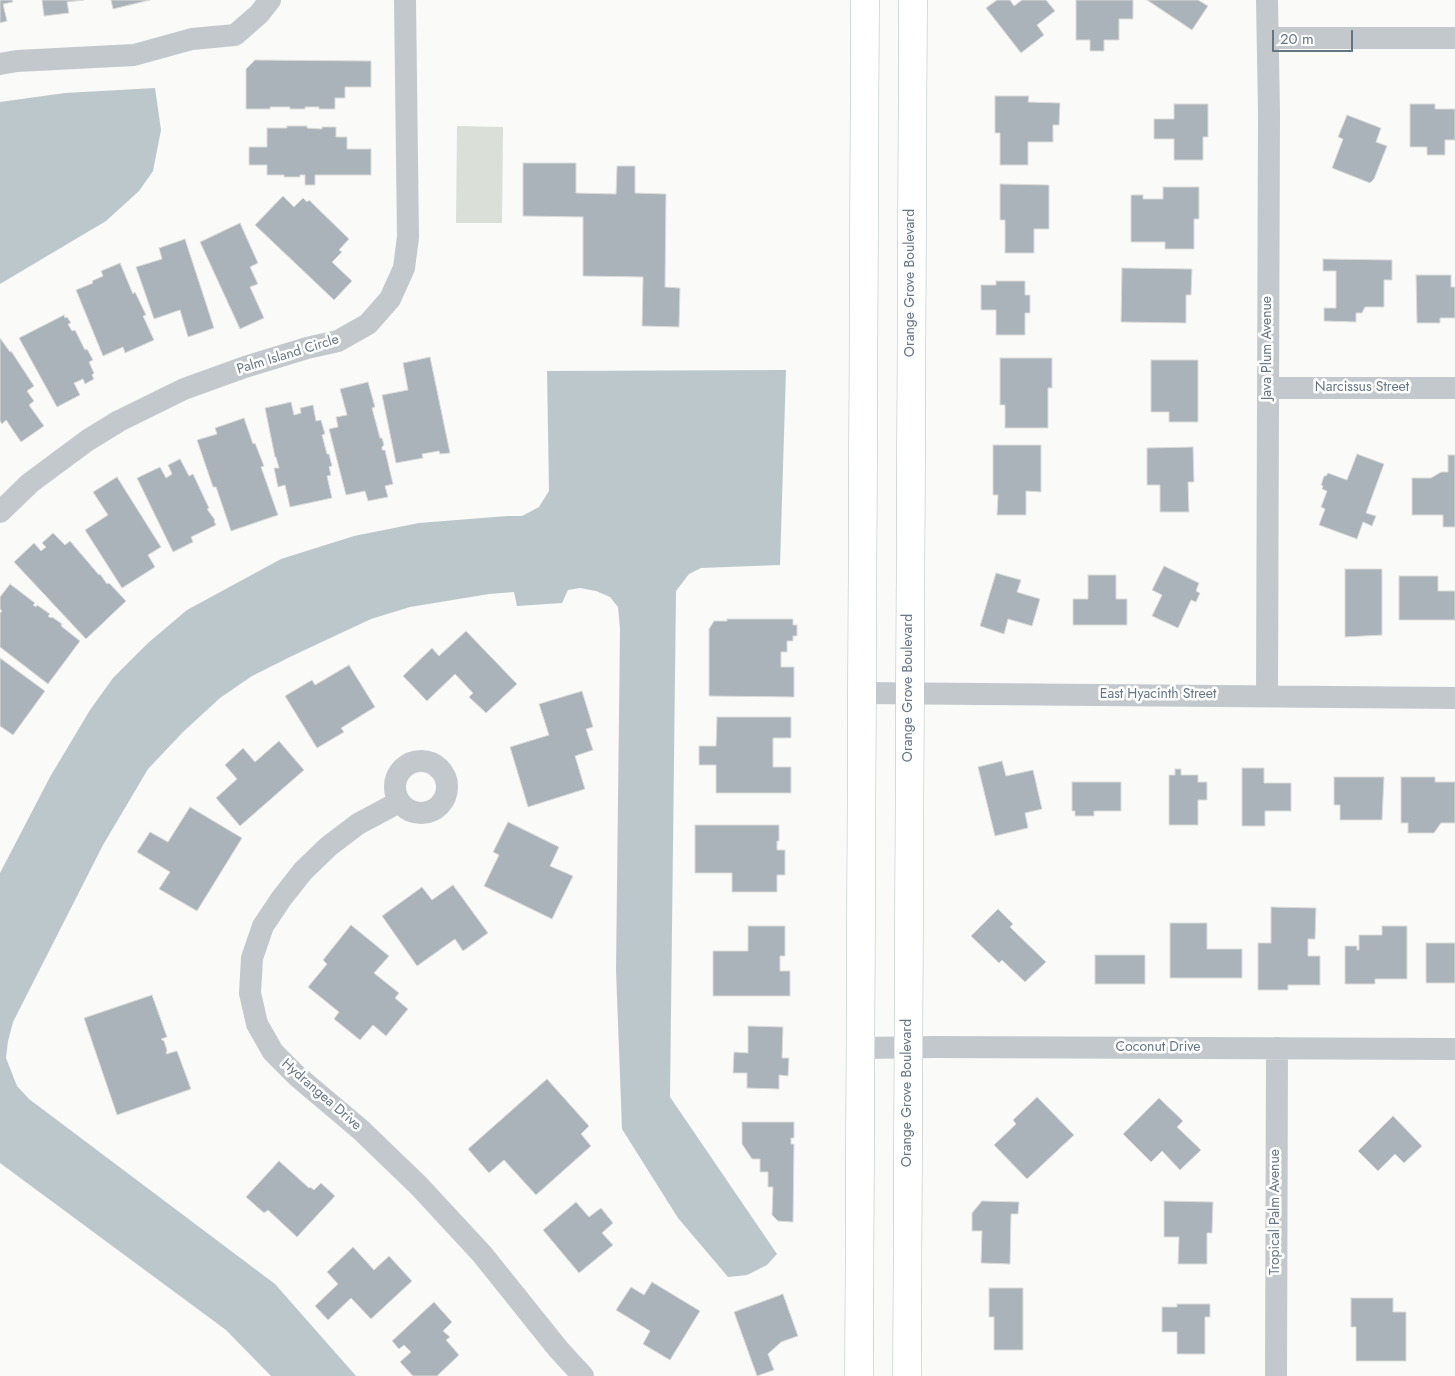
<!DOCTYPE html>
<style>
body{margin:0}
#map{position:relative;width:1455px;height:1376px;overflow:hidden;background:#fafaf8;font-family:Jost,sans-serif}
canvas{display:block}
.scale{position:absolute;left:1272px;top:30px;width:81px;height:22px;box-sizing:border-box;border:2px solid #657683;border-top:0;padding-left:6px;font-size:15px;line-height:18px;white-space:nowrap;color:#657683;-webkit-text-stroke:4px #fff;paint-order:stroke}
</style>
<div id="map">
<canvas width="1455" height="1376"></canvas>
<div class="scale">20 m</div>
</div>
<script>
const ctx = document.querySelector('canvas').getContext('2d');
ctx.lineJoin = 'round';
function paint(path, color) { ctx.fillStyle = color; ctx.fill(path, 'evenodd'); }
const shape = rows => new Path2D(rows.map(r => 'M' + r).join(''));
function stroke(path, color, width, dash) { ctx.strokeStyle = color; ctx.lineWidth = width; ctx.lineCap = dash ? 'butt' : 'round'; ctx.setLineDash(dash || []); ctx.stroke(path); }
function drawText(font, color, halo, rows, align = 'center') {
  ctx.font = font + ' Jost,sans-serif'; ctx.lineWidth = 5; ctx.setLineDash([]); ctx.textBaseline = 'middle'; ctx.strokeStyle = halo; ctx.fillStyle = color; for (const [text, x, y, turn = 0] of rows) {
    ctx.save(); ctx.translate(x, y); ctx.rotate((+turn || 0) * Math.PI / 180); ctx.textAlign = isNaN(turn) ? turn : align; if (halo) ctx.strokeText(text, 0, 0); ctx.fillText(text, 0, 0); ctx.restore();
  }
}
const green = shape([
 [457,126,503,127,502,223,456,223]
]);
const water = shape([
 [155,88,161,130,153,171,139,191,106,221,0,284,0,102,65,93],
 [786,370,780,565,701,568,689,574,676,591,670,1097,777,1254,767,1265,747,1275,728,1277,678,1218,622,1129,616,970,620,629,618,607,610,597,596,591,580,588,568,590,562,603,517,606,514,592,489,594,410,607,371,619,294,655,252,676,220,698,183,732,148,769,103,845,13,1022,8,1041,6,1058,17,1086,29,1099,275,1284,356,1376,271,1376,226,1330,0,1163,0,873,50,777,90,710,113,678,148,643,187,610,281,559,354,536,419,523,507,516,522,516,539,507,549,491,547,371]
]);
const building = shape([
 [0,0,12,0,13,2,3,4,7,21,0,23,0,0],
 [42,0,84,0,67,2,69,13,44,16,42,0],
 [111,0,150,0,113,9,111,0],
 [997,0,1010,0,1014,6,1022,0,1046,0,1055,11,1037,25,1044,35,1021,53,986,8,997,0],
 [1076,0,1133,0,1133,19,1119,19,1119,40,1104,40,1104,51,1090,51,1090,40,1076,40,1076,0],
 [1147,0,1198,0,1208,6,1192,30,1147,0],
 [255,60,371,61,371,87,345,87,345,98,335,98,335,109,319,109,319,107,305,107,305,109,290,109,290,107,270,107,270,109,246,109,246,69,255,60],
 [995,96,1029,96,1028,102,1060,103,1059,125,1053,125,1053,142,1028,142,1028,165,1000,165,1000,133,995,133,995,96],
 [1174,104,1208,104,1208,137,1203,137,1203,160,1174,160,1174,139,1154,139,1154,119,1174,119,1174,104],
 [1410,104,1435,104,1435,109,1455,109,1455,140,1445,140,1445,155,1427,155,1427,147,1410,147,1410,104],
 [1347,115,1381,128,1376,142,1387,146,1374,179,1370,183,1332,168,1343,139,1338,137,1347,115],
 [287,126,307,126,307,128,322,129,322,127,336,127,336,137,347,137,347,149,371,149,371,175,315,175,315,185,305,185,305,175,300,175,300,177,284,177,284,175,267,175,267,165,249,165,249,147,267,147,267,128,287,128,287,126],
 [523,163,576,163,576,193,616,194,617,166,635,166,635,193,666,194,665,287,680,288,679,327,642,326,643,277,583,276,583,217,523,216,523,163],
 [1000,184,1049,185,1049,229,1034,229,1034,253,1005,253,1005,220,1000,220,1000,184],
 [1163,187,1199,187,1199,219,1194,219,1194,249,1165,249,1165,242,1131,242,1131,195,1143,195,1143,199,1163,199,1163,187],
 [283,196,294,207,303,198,307,202,309,200,349,239,339,250,342,252,332,262,352,281,334,300,255,225,283,196],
 [240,223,258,263,250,267,258,284,250,287,264,318,240,329,200,242,240,223],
 [185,239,214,328,188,337,180,310,154,319,136,267,162,259,159,248,185,239],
 [1323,259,1392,260,1392,280,1384,280,1384,307,1365,307,1362,313,1356,313,1356,322,1324,321,1324,308,1336,308,1336,271,1323,271,1323,259],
 [120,263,133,294,135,292,146,315,143,316,154,340,125,353,123,347,103,356,76,290,93,283,92,281,103,276,101,271,120,263],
 [1122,268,1192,269,1191,295,1186,295,1186,323,1121,322,1122,268],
 [1416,275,1451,275,1451,287,1455,287,1455,318,1440,318,1440,323,1417,323,1416,275],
 [996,281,1025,281,1025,295,1030,295,1030,313,1025,313,1025,335,996,335,996,310,981,310,981,285,996,285,996,281],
 [64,315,65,318,67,317,71,323,68,324,72,331,75,330,85,350,87,349,93,360,89,362,94,373,92,375,94,379,85,384,83,379,74,383,80,395,57,407,19,338,64,315],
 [0,338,10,352,11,351,34,386,27,391,34,401,29,405,44,426,21,442,6,420,2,424,0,421,0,338],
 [430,357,450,453,440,454,439,451,422,454,423,458,396,463,382,395,408,390,403,363,430,357],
 [1000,358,1052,358,1052,388,1048,388,1048,428,1005,428,1005,405,1000,405,1000,358],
 [1151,360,1198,360,1198,422,1169,422,1169,412,1151,412,1151,360],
 [368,382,375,407,372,408,380,438,382,438,384,445,382,447,382,450,385,450,393,484,385,486,388,497,368,501,365,491,346,495,329,429,338,427,336,417,347,415,340,389,368,382],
 [291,402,294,415,301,413,300,408,313,405,316,421,321,420,325,434,322,435,327,454,329,454,332,466,329,467,331,475,327,476,332,498,290,507,285,485,278,487,274,468,279,468,276,457,275,457,265,408,291,402],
 [244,418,253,444,255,443,264,466,261,467,278,515,231,531,216,487,213,487,197,440,217,434,215,428,244,418],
 [993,445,1041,445,1041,492,1026,491,1026,515,997,515,998,495,993,495,993,445],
 [1193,447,1194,482,1188,482,1189,512,1160,512,1160,485,1147,485,1147,448,1193,447],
 [1357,454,1384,464,1366,513,1376,516,1372,526,1363,522,1357,539,1319,525,1325,509,1321,507,1327,491,1322,489,1323,486,1321,485,1324,476,1326,476,1328,473,1347,480,1357,454],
 [1448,455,1455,455,1455,527,1443,527,1443,515,1412,515,1412,478,1431,478,1441,472,1448,472,1448,455],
 [180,459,189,476,193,474,209,508,207,509,215,520,214,521,216,525,191,537,193,542,173,552,137,478,160,467,166,478,172,474,168,465,180,459],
 [117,477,161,547,148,555,155,567,122,588,85,530,108,515,93,492,117,477],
 [53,533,65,545,70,541,99,575,100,574,107,584,109,583,126,601,86,639,14,562,34,543,41,551,46,547,42,543,53,533],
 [1164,566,1199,583,1196,591,1200,593,1196,602,1191,600,1178,628,1152,616,1162,595,1152,590,1164,566],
 [1345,569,1382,569,1382,635,1345,637,1345,569],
 [996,573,1021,580,1017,592,1040,599,1032,626,1008,619,1004,634,980,626,996,573],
 [1088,575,1116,575,1116,599,1127,599,1127,625,1073,625,1073,599,1088,599,1088,575],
 [1399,576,1438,576,1438,591,1455,591,1455,620,1399,620,1399,576],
 [10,584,35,603,33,605,36,607,37,605,50,614,48,616,51,618,52,617,62,624,61,626,80,641,48,684,0,647,0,613,2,611,0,609,0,597,10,584],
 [727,619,793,619,793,625,797,625,797,636,793,636,793,641,787,641,787,652,781,652,781,667,794,667,794,697,709,696,709,629,714,621,727,621,727,619],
 [466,631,517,684,486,713,469,697,473,693,455,674,427,701,403,676,432,648,439,656,466,631],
 [0,658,45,691,13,735,0,726,0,658],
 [349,665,375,707,341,728,344,732,317,748,285,696,312,680,315,685,349,665],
 [582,691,593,727,586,729,593,750,575,756,585,789,528,807,510,747,549,735,539,704,582,691],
 [717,717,791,717,791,738,773,738,773,767,791,767,791,793,716,793,716,765,699,765,699,746,716,746,717,717],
 [279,741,304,770,240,826,216,798,237,779,225,765,243,748,255,762,279,741],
 [1002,761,1006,776,1033,770,1042,809,1025,813,1028,828,995,836,978,767,1002,761],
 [1242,768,1264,768,1264,783,1291,783,1291,811,1265,811,1265,826,1242,826,1242,768],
 [1175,769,1181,769,1181,775,1198,775,1198,782,1207,782,1207,800,1198,800,1198,825,1169,825,1169,775,1175,775,1175,769],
 [1334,777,1384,777,1382,820,1340,820,1340,805,1334,805,1334,777],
 [1401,777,1435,777,1435,782,1455,782,1455,823,1441,823,1434,833,1408,833,1408,823,1401,823,1401,777],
 [1072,782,1121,782,1121,811,1094,811,1094,816,1075,816,1075,811,1072,811,1072,782],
 [190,807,242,838,197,911,159,889,170,872,137,852,150,832,168,842,190,807],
 [508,822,559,847,550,866,573,876,552,919,484,886,499,855,493,852,508,822],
 [695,825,779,825,779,841,777,841,777,850,785,850,785,875,777,875,777,892,732,892,732,873,695,873,695,825],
 [453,885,488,933,463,951,455,939,417,966,382,916,422,887,432,900,453,885],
 [1271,907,1316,908,1315,939,1308,939,1308,956,1320,956,1320,985,1288,985,1288,990,1258,990,1258,943,1271,943,1271,907],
 [998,909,1013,924,1010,927,1046,962,1025,982,1002,960,999,963,971,936,998,909],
 [1170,923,1207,923,1207,949,1242,949,1242,978,1170,978,1170,923],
 [351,925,389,956,374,973,399,993,395,998,408,1009,386,1036,373,1025,360,1040,334,1019,339,1012,308,987,327,964,323,960,351,925],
 [748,926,785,926,785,956,780,956,780,971,790,971,790,996,713,996,713,951,748,951,748,926],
 [1382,926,1407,926,1407,979,1375,979,1375,984,1345,984,1345,946,1357,946,1357,950,1359,950,1359,935,1382,935,1382,926],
 [1426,943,1455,943,1455,983,1426,983,1426,943],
 [1095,955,1145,955,1145,984,1095,984,1095,955],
 [152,995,167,1037,161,1039,164,1041,167,1050,166,1054,177,1051,191,1089,117,1115,84,1018,152,995],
 [748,1026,783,1027,782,1058,789,1058,788,1076,779,1075,779,1089,747,1088,747,1073,733,1073,734,1052,748,1053,748,1026],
 [547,1079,589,1126,581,1134,591,1146,536,1195,504,1160,489,1173,468,1149,547,1079],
 [1037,1097,1074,1135,1027,1179,994,1145,1016,1124,1013,1120,1037,1097],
 [1159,1098,1183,1121,1177,1127,1201,1150,1180,1170,1162,1151,1151,1162,1123,1134,1159,1098],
 [1393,1116,1422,1146,1404,1163,1395,1154,1378,1171,1358,1151,1393,1116],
 [742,1122,794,1122,794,1138,791,1138,791,1144,794,1144,793,1222,778,1221,772,1215,773,1187,768,1187,768,1172,760,1172,760,1159,752,1159,742,1144,742,1122],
 [279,1161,309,1188,310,1187,314,1190,321,1183,335,1196,297,1237,268,1210,264,1213,246,1197,279,1161],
 [982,1201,1019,1202,1018,1214,1011,1214,1010,1264,981,1263,982,1231,972,1231,972,1213,982,1201],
 [1164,1201,1213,1202,1212,1233,1207,1233,1207,1264,1178,1264,1179,1237,1164,1237,1164,1201],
 [576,1202,589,1217,601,1208,613,1223,602,1233,613,1245,579,1273,543,1230,576,1202],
 [353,1247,374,1270,389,1256,412,1281,371,1319,351,1298,328,1320,315,1306,338,1284,327,1272,353,1247],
 [652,1282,700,1311,670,1360,643,1344,650,1331,616,1310,631,1287,644,1295,652,1282],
 [989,1288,1023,1288,1023,1350,994,1350,994,1317,989,1317,989,1288],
 [783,1294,798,1336,781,1342,768,1354,774,1370,757,1376,734,1312,783,1294],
 [1351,1298,1393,1298,1393,1312,1406,1312,1406,1361,1356,1361,1356,1327,1351,1327,1351,1298],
 [434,1302,452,1322,443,1331,450,1337,446,1340,459,1355,437,1376,413,1376,400,1362,411,1352,404,1345,399,1349,392,1341,434,1302],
 [1177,1304,1210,1304,1210,1317,1205,1317,1205,1354,1177,1354,1177,1332,1162,1332,1162,1307,1177,1307,1177,1304]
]);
const street = shape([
 [1268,38,1455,38],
 [0,64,17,61,134,55,192,39,235,35,259,14,270,0],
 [1268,388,1455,388],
 [0,512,30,483,88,440,119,421,184,389,245,367,307,348,338,341,368,324,390,299,404,268,408,237,405,0],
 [862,693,1455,698],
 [1267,695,1269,112,1267,0],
 '395 787a26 26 0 1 1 52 0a26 26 0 1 1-52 0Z',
 [399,802,358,824,329,846,303,871,281,899,263,926,252,958,250,993,257,1024,273,1052,297,1076,361,1130,419,1186,482,1254,559,1350,583,1376],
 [860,1048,934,1047,1455,1049],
 [1276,1376,1277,1048]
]);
const secondary = shape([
 [859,1376,865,0],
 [907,1376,913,0]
]);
const streetNames = [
 ["Orange Grove Boulevard",911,283,-90],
 ["Java Plum Avenue",1268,348,-90],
 ["Palm Island Circle",288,355,-17],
 ["Narcissus Street",1362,388],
 ["Orange Grove Boulevard",909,688,-90],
 ["East Hyacinth Street",1158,695],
 ["Coconut Drive",1158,1048],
 ["Orange Grove Boulevard",908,1093,-90],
 ["Hydrangea Drive",321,1095,41],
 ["Tropical Palm Avenue",1276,1212,-90]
];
paint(green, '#dadfd7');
paint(water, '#bbc7cb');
paint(building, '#aab3b9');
stroke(building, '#dcdcda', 1);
stroke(secondary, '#b3babf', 29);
stroke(street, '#c3c8cc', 22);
stroke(secondary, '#fff', 28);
drawText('14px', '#657683', '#fff', streetNames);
</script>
